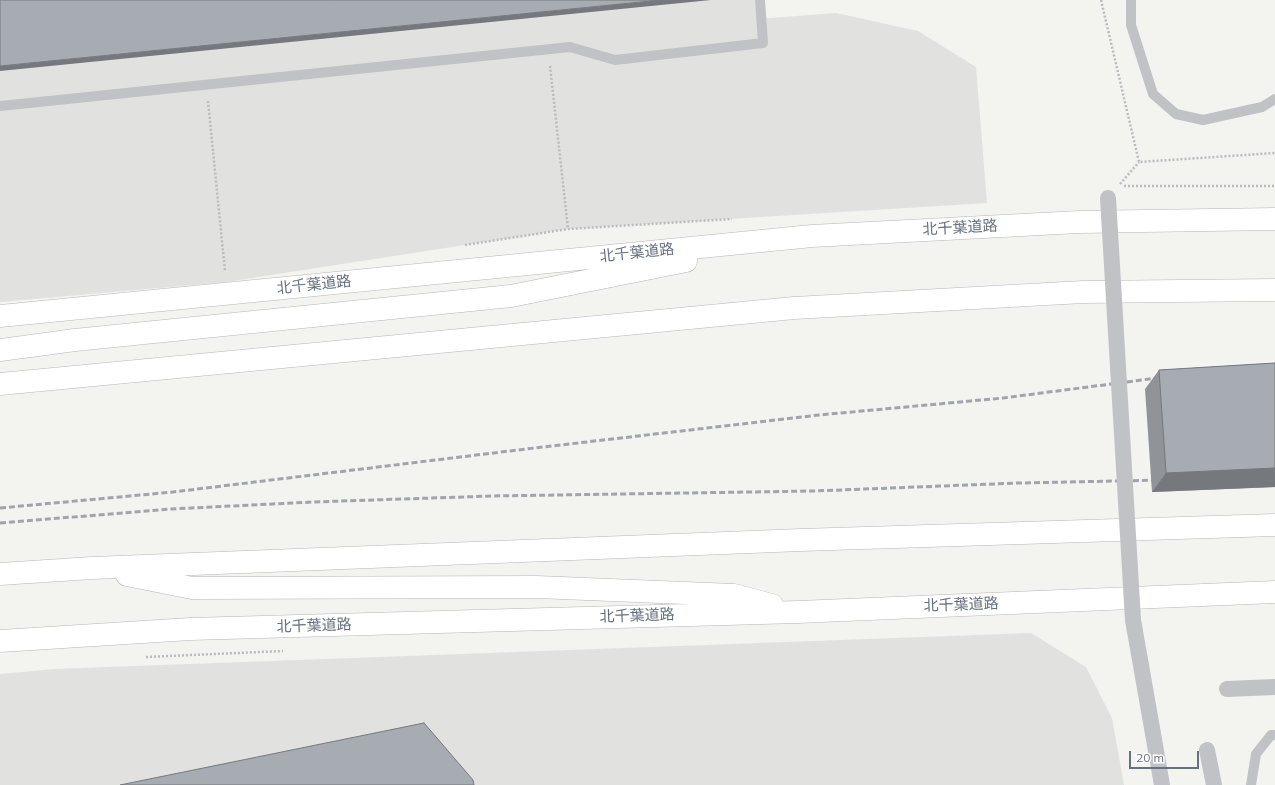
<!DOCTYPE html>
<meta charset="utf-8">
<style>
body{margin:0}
#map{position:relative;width:1275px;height:785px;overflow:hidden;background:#f3f3f0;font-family:Mulish,sans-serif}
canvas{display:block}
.scale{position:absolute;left:1129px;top:751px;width:70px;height:18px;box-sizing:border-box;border:2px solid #66707e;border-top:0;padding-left:5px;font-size:12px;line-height:14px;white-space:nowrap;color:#66707e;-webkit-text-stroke:3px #fff;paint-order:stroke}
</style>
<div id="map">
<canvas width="1275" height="785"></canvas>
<div class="scale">20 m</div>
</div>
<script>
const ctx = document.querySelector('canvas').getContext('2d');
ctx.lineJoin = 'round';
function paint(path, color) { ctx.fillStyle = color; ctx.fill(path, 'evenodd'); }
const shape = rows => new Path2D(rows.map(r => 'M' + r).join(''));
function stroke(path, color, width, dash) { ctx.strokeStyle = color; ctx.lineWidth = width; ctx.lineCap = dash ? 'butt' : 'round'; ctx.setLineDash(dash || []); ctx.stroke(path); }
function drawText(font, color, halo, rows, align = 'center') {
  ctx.font = font + ' Mulish,"Noto Sans JP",sans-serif'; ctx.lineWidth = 4; ctx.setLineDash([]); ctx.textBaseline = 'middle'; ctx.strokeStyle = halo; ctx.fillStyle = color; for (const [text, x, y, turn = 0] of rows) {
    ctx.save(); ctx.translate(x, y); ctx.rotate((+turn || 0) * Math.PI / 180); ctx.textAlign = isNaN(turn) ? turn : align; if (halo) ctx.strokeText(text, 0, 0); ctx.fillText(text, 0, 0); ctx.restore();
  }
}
const built = shape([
 [0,0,755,0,757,19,836,13,918,31,976,67,987,203,568,229,226,282,0,302],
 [1031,633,1086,667,1112,718,1124,785,0,785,0,674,54,669]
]);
const path = shape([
 [1101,0,1139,162,1275,153],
 [550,66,568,229],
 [208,101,225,271],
 [1120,184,1139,162],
 [1124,186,1275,186],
 [465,245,568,229,732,219],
 [146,657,283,651]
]);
const service = shape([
 [1131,0,1131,25,1153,94,1176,114,1203,120,1262,107,1275,99],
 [0,106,570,47,615,60,763,43,760,0],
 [1251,785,1256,754,1271,735,1275,735]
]);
const pedestrian = shape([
 [1133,620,1162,785],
 [1227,689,1275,687],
 [1207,750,1214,785]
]);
const trunk = shape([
 [0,316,812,236,1079,222,1275,219],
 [0,350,75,340,511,296,686,261],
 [0,384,794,308,1083,292,1275,290],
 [0,574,92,568,801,540,1275,525],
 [127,575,192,588,537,587,734,595,772,605],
 [0,641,190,629,798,612,1275,592]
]);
const rail = shape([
 [0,508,173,492,526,449,819,415,1003,398,1165,377],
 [0,523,171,509,313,502,492,496,814,491,1019,483,1163,480]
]);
const pedestrianBridge = shape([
 [1108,198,1133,620]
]);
const wall = shape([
 [1275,363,1275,487,1152,492,1145,389,1159,370]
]);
const shadedWall = shape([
 [661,0,711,0,0,71,0,66],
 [1275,468,1275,487,1152,492,1166,473]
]);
const building = shape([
 [0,0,661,0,0,66,0,0],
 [1275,363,1275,468,1166,473,1159,370,1275,363],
 [424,723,473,780,474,785,120,785,424,723]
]);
const streetNames = [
 ["北千葉道路",960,228,-3],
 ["北千葉道路",637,253,-6],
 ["北千葉道路",314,285,-6],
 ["北千葉道路",961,605,-2],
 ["北千葉道路",637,616,-2],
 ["北千葉道路",314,626,-2]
];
paint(built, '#e1e2e0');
stroke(trunk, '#b4b6b9', 23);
stroke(path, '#b9bbbd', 2.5, [2, 2]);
stroke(service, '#c0c2c5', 10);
stroke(pedestrian, '#c0c2c5', 16);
stroke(trunk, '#fff', 22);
stroke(rail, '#a1a5aa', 3, [6, 3]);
stroke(pedestrianBridge, '#c0c2c5', 16);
paint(wall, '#909499');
paint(shadedWall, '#75787d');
paint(building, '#a7acb2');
stroke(building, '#75787d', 1);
drawText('15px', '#66707e', '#fff', streetNames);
</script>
